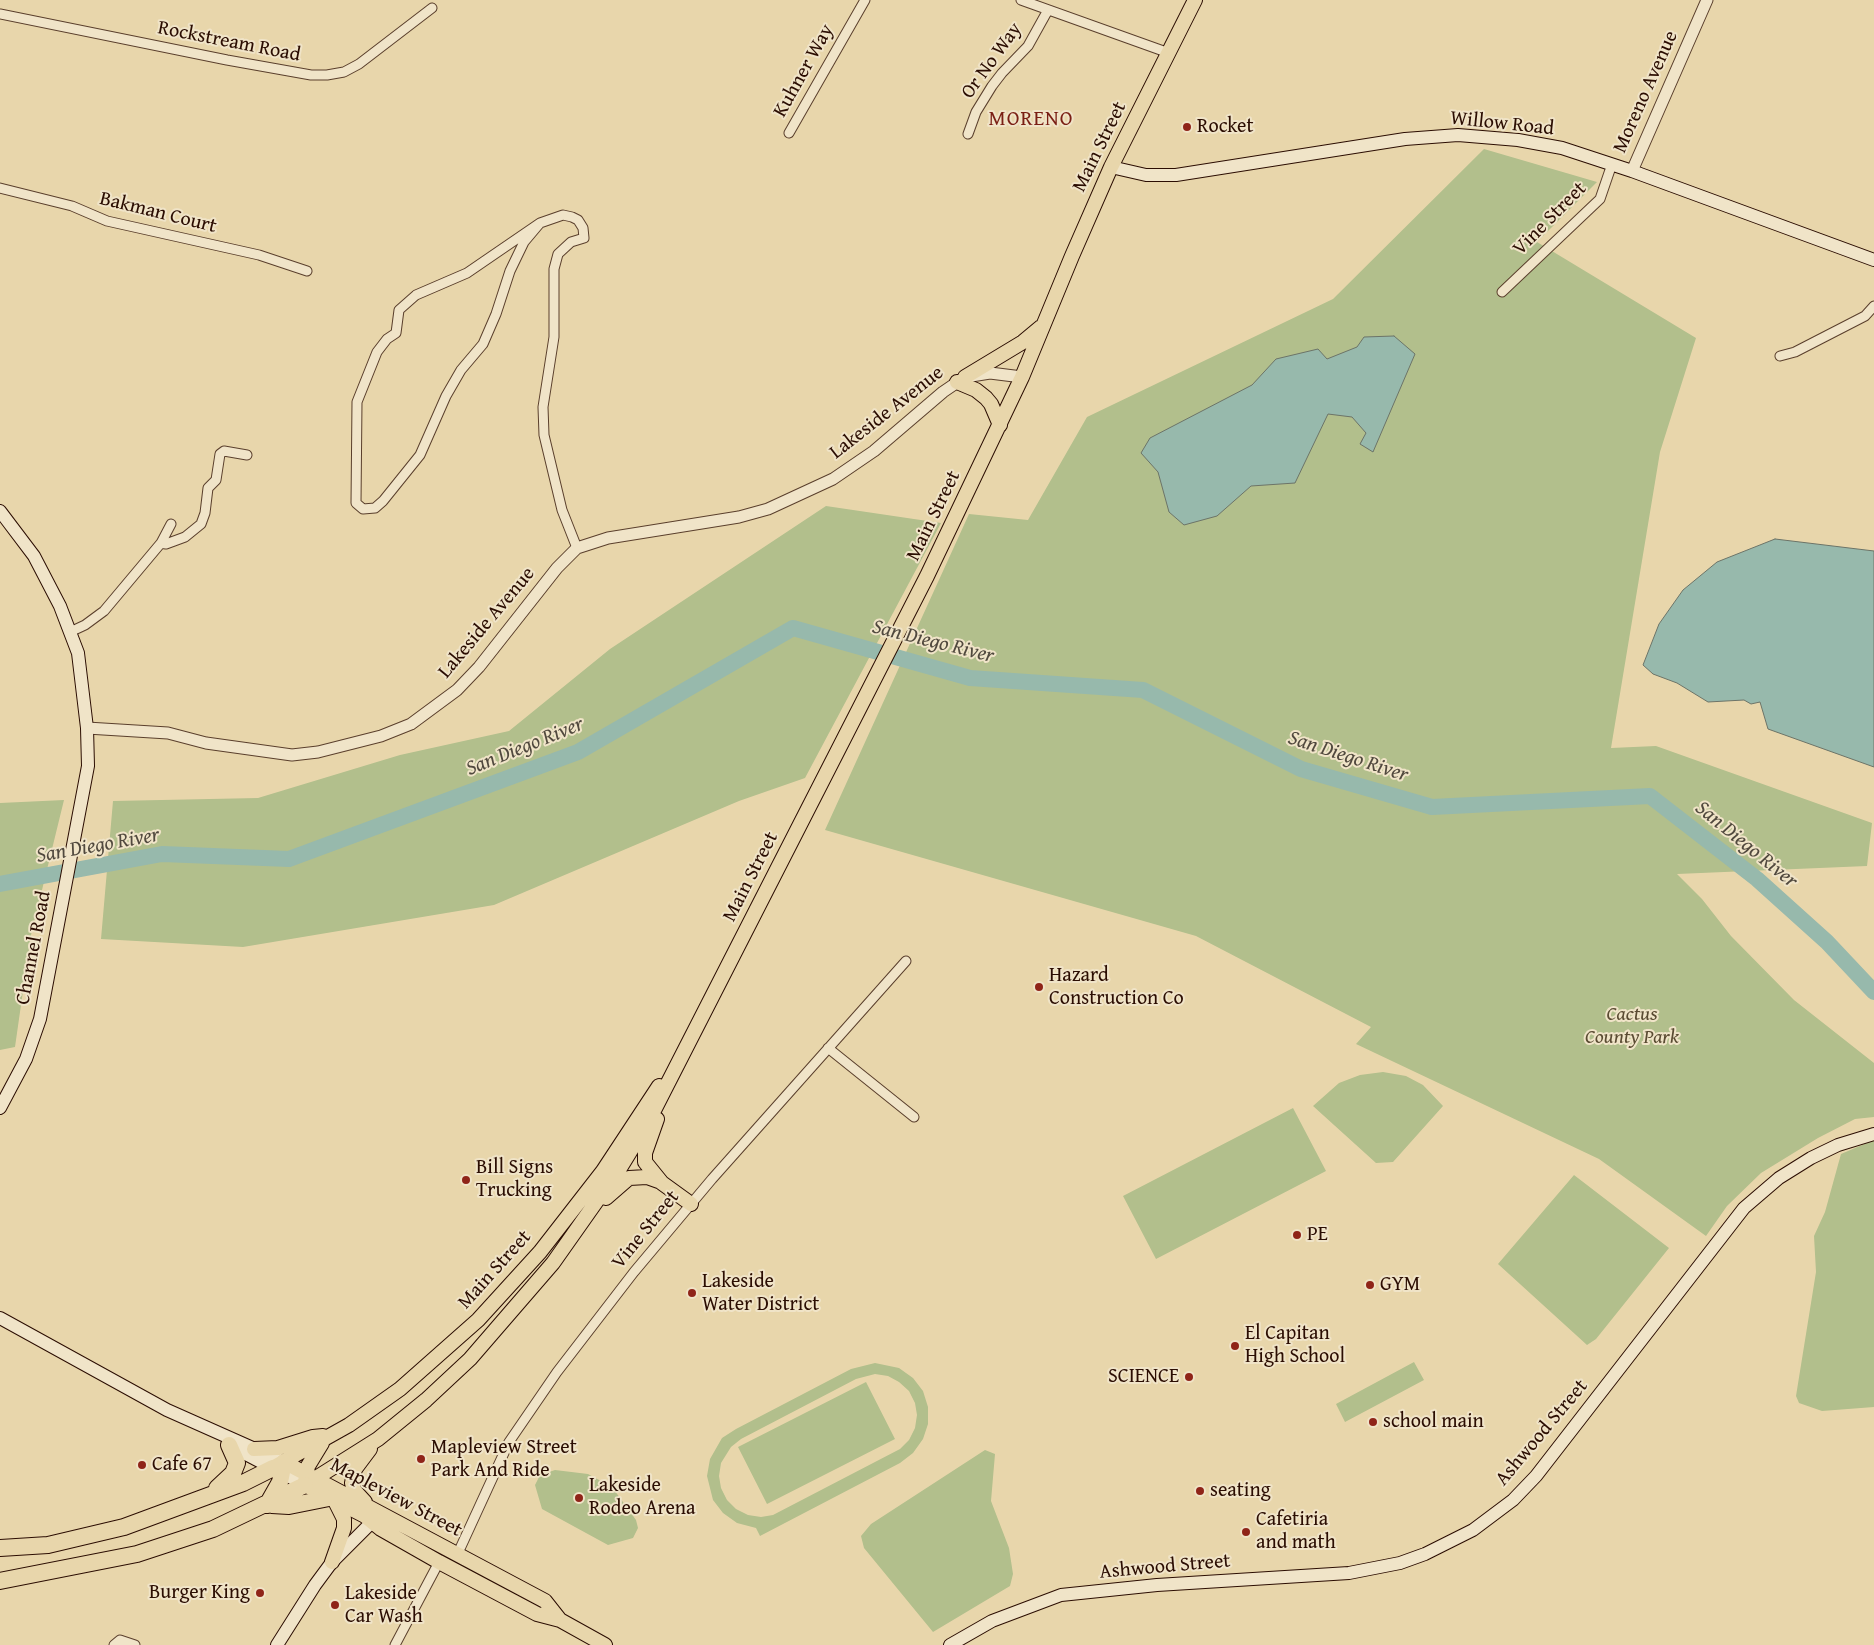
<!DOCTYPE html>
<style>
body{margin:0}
canvas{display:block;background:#e8d6ab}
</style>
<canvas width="1874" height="1645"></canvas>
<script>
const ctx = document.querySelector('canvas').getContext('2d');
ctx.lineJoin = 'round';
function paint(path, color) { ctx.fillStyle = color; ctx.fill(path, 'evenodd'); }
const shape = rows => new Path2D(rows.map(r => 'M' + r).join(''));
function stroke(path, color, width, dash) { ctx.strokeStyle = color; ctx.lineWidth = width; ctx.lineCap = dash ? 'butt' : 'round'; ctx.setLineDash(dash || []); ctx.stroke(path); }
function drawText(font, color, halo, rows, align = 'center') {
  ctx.font = font + ' "Gentium Book Plus",serif'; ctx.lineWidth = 4; ctx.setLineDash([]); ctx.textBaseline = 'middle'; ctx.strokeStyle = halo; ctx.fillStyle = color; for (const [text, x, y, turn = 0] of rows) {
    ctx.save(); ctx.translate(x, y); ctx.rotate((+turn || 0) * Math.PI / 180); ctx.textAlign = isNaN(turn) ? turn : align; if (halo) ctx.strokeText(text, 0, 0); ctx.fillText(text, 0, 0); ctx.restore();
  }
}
const green = shape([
 [1484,149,1597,182,1537,242,1696,338,1660,452,1611,748,1656,746,1872,823,1867,866,1677,874,1702,899,1731,936,1794,1000,1874,1063,1874,1117,1855,1119,1818,1138,1761,1173,1727,1206,1706,1236,1599,1159,1356,1044,1371,1027,1196,936,825,830,969,514,1028,520,1087,417,1333,299],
 [826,506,941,523,805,778,739,801,494,905,243,947,101,939,113,801,258,798,400,755,509,731,610,649],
 [64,800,31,935,15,1047,0,1050,0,803],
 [1383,1072,1406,1076,1423,1085,1443,1106,1393,1162,1376,1163,1313,1106,1339,1083,1360,1075],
 [1293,1108,1326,1171,1156,1259,1123,1196],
 [1874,1140,1874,1407,1822,1411,1799,1403,1796,1396,1816,1272,1814,1236,1825,1212,1841,1154],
 [1574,1175,1669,1248,1596,1339,1587,1345,1498,1264],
 [1414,1362,1424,1380,1345,1422,1336,1404],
 [875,1363,899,1368,913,1378,923,1391,928,1407,928,1424,923,1439,913,1453,900,1463,760,1536,756,1528,737,1523,723,1513,713,1500,707,1476,710,1459,722,1438,736,1429,851,1369],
 [875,1374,888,1376,899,1382,909,1391,915,1403,917,1415,915,1428,909,1440,900,1449,773,1515,761,1517,748,1515,736,1509,727,1500,721,1488,719,1476,721,1463,731,1447,741,1439,856,1379],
 [866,1382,895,1439,767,1504,738,1447],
 [985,1450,995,1454,991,1501,1009,1548,1013,1574,1010,1586,933,1632,864,1548,861,1536,871,1524],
 [555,1470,588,1474,612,1487,636,1520,638,1528,633,1538,608,1545,542,1509,535,1485,540,1475]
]);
const water = shape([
 [1394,336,1415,354,1373,452,1360,444,1366,433,1352,417,1328,414,1295,483,1251,486,1217,516,1184,525,1169,512,1158,472,1141,453,1150,438,1252,385,1276,359,1318,349,1327,359,1357,347,1364,337,1394,336],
 [1775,539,1874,551,1874,767,1768,729,1760,702,1751,704,1744,700,1708,702,1677,683,1653,674,1643,665,1659,624,1683,590,1717,562,1775,539]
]);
const river = shape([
 [0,884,162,854,289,859,578,752,793,628,970,678,1143,690,1301,769,1432,807,1650,796,1757,879,1827,942,1874,992]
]);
const minor = shape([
 [1021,0,1169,53],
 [0,14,227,60,311,75,327,75,344,72,359,64,432,8],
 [789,133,865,0],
 [968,134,976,112,992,86,1002,73,1028,46,1048,10],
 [0,188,72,206,107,221,259,255,307,271],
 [540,223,467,273,416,295,399,310,396,333,387,339,377,352,357,402,356,503,363,509,375,508,383,501,420,455,446,396,461,370,483,344,496,314,510,271,524,242,540,223,563,215,572,217,578,220,583,228,584,238,571,242,558,254,554,269,554,337,543,407,544,435,562,510,577,548],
 [1502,292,1600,199,1612,164],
 [1780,356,1795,352,1865,316,1874,306],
 [161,543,166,544,185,537,201,524,205,513,208,488,216,480,220,454,224,451,247,455],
 [70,632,85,625,104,611,161,543,171,524],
 [828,1048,914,1117],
 [458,1553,509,1442,557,1372,634,1272,712,1179,906,961],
 [114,1645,120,1640,135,1645],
 [395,1645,439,1562]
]);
const tertiary = shape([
 [1632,171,1707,0],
 [87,728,168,733,206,743,292,755,318,752,381,736,411,724,457,690,479,667,557,568,577,548,608,538,739,517,768,509,833,479,874,451,943,392,965,377,990,373,1022,377]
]);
const secondary = shape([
 [1111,167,1146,175,1176,175,1405,139,1458,135,1518,140,1562,148,1632,171,1874,260],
 [0,511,34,556,60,606,78,653,87,728,88,766,40,1019,26,1059,0,1108],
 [0,1318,167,1410,284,1462],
 [238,1450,305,1485],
 [277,1645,315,1585,332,1562,378,1516],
 [950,1645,992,1621,1061,1595,1157,1585,1349,1573,1400,1563,1425,1554,1473,1530,1513,1500,1536,1476,1744,1208,1779,1178,1811,1158,1838,1145,1874,1134]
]);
const primary = shape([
 [965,377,1023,342,1041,327],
 [957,382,976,390,986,398,991,404,1000,425],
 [657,1119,645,1153,645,1162,662,1183,691,1204],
 [606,1198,629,1178,647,1177,661,1182],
 [254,1449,278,1448,313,1437,323,1436],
 [284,1462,545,1601,560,1620],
 [274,1467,349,1425,400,1389,478,1320,540,1252,603,1171,659,1086],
 [305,1482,308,1466,322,1443],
 [305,1485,378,1439,426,1400,470,1359,553,1263,620,1168,647,1124,927,576,1022,377,1072,256,1111,167,1195,0],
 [305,1485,365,1516,381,1529,439,1562,537,1614,560,1620,605,1645],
 [365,1502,354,1490,352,1483,355,1469,370,1449],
 [332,1562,344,1528,344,1519,335,1501]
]);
const motorway = shape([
 [217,1488,233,1473,237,1463,229,1445],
 [267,1505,280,1482,284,1462],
 [272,1505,289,1506,329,1498],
 [0,1548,48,1545,124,1527,243,1483,273,1468],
 [0,1581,137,1554,213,1529,305,1485]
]);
const markers = [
 [1187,127,5,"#8f2418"],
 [1039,987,5,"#8f2418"],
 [466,1180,5,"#8f2418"],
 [1297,1235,5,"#8f2418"],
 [1370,1285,5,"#8f2418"],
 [692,1293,5,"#8f2418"],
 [1235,1346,5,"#8f2418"],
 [1189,1377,5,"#8f2418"],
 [1373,1422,5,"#8f2418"],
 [421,1459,5,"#8f2418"],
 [142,1465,5,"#8f2418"],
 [1200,1491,5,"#8f2418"],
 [579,1498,5,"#8f2418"],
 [1246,1532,5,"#8f2418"],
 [260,1593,5,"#8f2418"],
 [335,1605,5,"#8f2418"]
];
const streetNames = [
 ["Rockstream Road",229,42,11],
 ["Or No Way",992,61,-54],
 ["Kuhner Way",804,71,-61],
 ["Moreno Avenue",1646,92,-66],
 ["Willow Road",1502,124,6],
 ["Main Street",1100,147,-64],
 ["Bakman Court",158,213,14],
 ["Vine Street",1550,219,-45],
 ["Lakeside Avenue",887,413,-38],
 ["Main Street",934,516,-64],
 ["Lakeside Avenue",487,623,-50],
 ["Main Street",751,877,-63],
 ["Channel Road",34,948,-79],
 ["Vine Street",646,1230,-51],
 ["Main Street",495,1270,-48],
 ["Ashwood Street",1542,1433,-50],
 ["Mapleview Street",396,1498,28],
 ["Ashwood Street",1165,1567,-5]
];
const poiNames = [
 ["Rocket",1197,127],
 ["Hazard",1049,976],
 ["Construction Co",1049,999],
 ["Bill Signs",476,1168],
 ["Trucking",476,1191],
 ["PE",1307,1235],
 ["Lakeside",702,1282],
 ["Water District",702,1305],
 ["GYM",1380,1285],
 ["El Capitan",1245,1334],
 ["High School",1245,1357],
 ["SCIENCE",1179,1377,"right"],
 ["school main",1383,1422],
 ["Mapleview Street",431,1448],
 ["Park And Ride",431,1471],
 ["Cafe 67",152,1465],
 ["Lakeside",589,1486],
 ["Rodeo Arena",589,1509],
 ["seating",1210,1491],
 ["Cafetiria",1256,1520],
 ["and math",1256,1543],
 ["Burger King",250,1593,"right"],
 ["Lakeside",345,1594],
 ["Car Wash",345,1617]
];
const parkNames = [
 ["Cactus",1632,1015],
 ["County Park",1632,1038]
];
const neighbourhoodNames = [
 ["MORENO",1031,120]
];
const waterNames = [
 ["San Diego River",933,642,14],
 ["San Diego River",525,747,-22],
 ["San Diego River",1348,757,18],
 ["San Diego River",1746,845,39],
 ["San Diego River",98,846,-10]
];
paint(green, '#b2bf8c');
paint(water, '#97b9ac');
stroke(water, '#6c7468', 1);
stroke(river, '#97b9ac', 16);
stroke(minor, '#5a3f2c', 11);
stroke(tertiary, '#5a3f2c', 13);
stroke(secondary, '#2b0d02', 14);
stroke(primary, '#2b0d02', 16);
stroke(motorway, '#2b0d02', 18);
stroke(minor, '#f0e4c8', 9);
stroke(tertiary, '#f0e4c8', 11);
stroke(secondary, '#f0e4c8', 12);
stroke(primary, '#e8d6ab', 14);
stroke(motorway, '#e8d6ab', 16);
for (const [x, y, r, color] of markers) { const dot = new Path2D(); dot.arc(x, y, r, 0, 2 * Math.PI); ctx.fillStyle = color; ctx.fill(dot); stroke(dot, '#f0e4c8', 2); }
drawText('20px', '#2b0d02', '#f0e4c8', streetNames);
drawText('20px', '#2b0d02', '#f0e4c8', poiNames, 'left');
drawText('italic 20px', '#5a4b32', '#f0e4c8', parkNames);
ctx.letterSpacing = '1px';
drawText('21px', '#7a1f14', '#f0e4c8', neighbourhoodNames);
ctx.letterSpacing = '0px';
drawText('italic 21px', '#51493e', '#f0e4c8', waterNames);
</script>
